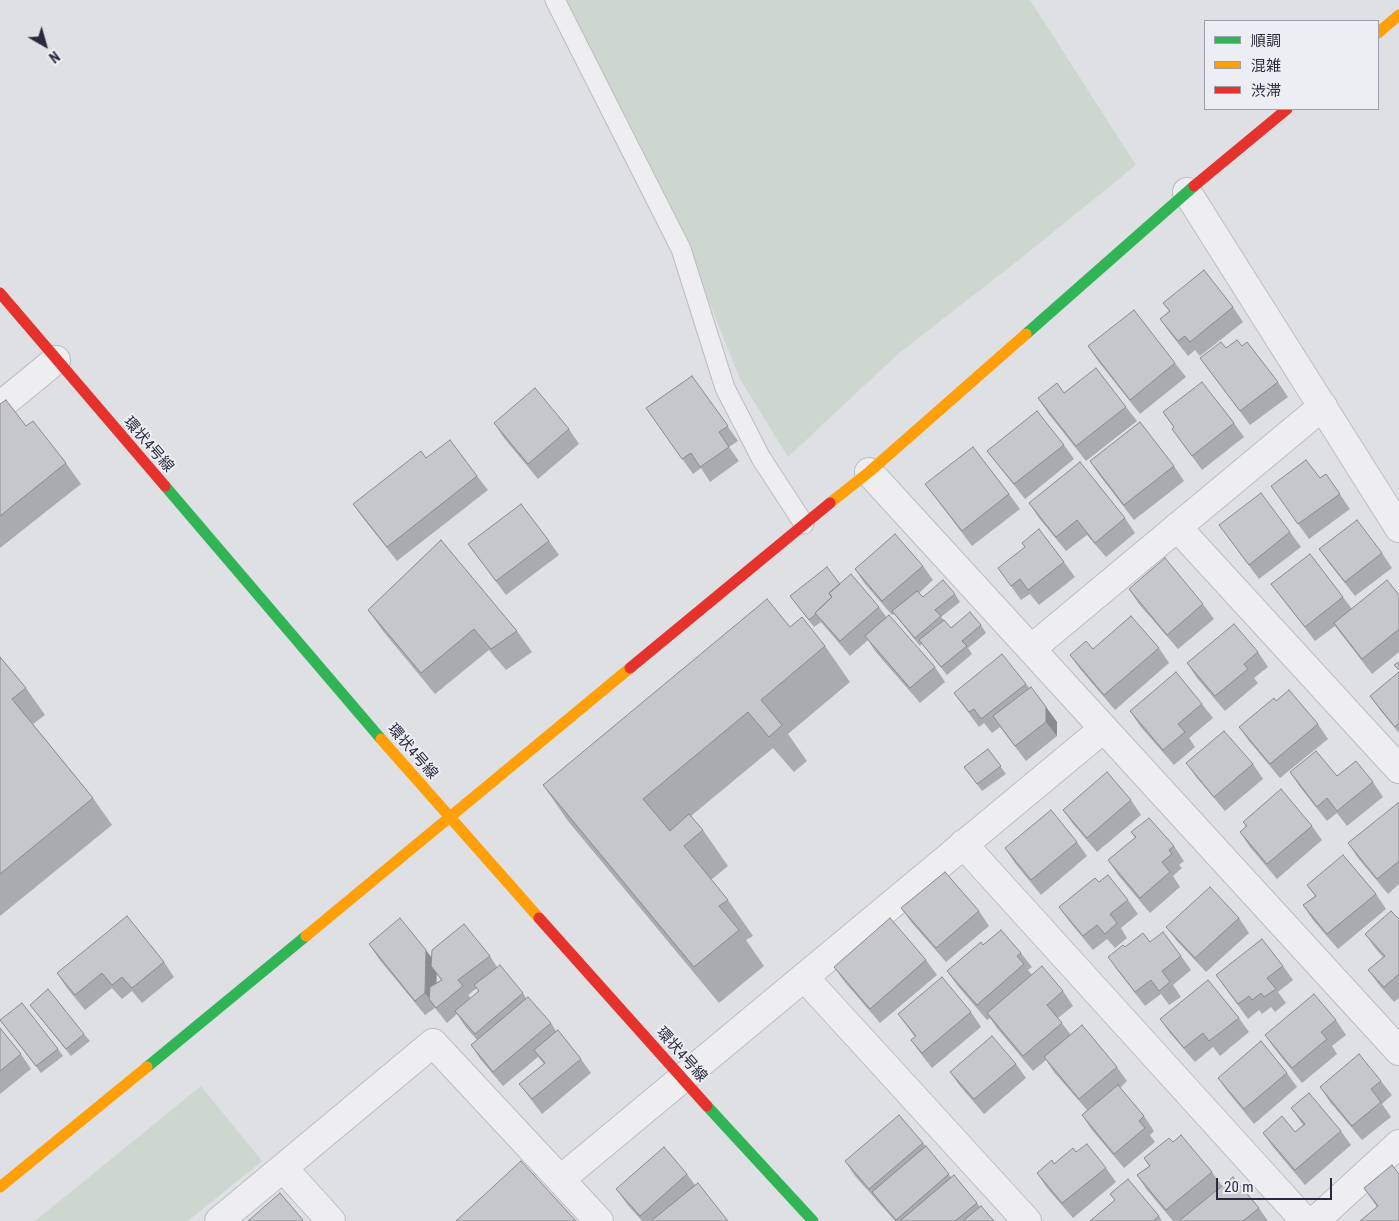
<!DOCTYPE html>
<meta charset="utf-8">
<style>
body{margin:0}
#map{position:relative;width:1399px;height:1221px;overflow:hidden;background:#dee0e4;font-family:"Roboto Condensed","Noto Sans JP",sans-serif}
canvas{display:block}
.legend{position:absolute;left:1204px;top:20px;width:175px;height:90px;box-sizing:border-box;background:#eceef4;border:1px solid #9da0aa;margin:0;padding:6px 9px;list-style:none;font-size:15px;color:#272b3c}
.legend li{display:flex;align-items:center;gap:10px;height:25px}
.legend b{width:25px;border:1px solid #9da0aa}
.north{position:absolute;left:20px;top:20px;width:50px;height:50px;-webkit-text-stroke:4px #eceef4;paint-order:stroke;rotate:142deg;font-size:14px;font-weight:700;line-height:20px;text-align:center;color:#272b3c}
.north::after{content:'';display:block;margin:auto;width:18px;height:22px;background:#272b3c;clip-path:polygon(50% 0,100% 100%,50% 72%,0 100%)}
.scale{position:absolute;left:1216px;top:1178px;width:116px;height:22px;box-sizing:border-box;border:2px solid #272b3c;border-top:0;padding-left:6px;font-size:15px;line-height:18px;white-space:nowrap;color:#272b3c;-webkit-text-stroke:4px #eceef4;paint-order:stroke}
</style>
<div id="map">
<canvas width="1399" height="1221"></canvas>
<ul class="legend">
<li><b style="height:6px;background:#30b455"></b>順調</li>
<li><b style="height:6px;background:#ff9f0a"></b>混雑</li>
<li><b style="height:6px;background:#e5322d"></b>渋滞</li>
</ul>
<div class="north">N</div>
<div class="scale">20 m</div>
</div>
<script>
const ctx = document.querySelector('canvas').getContext('2d');
ctx.lineJoin = 'round';
function paint(path, color) { ctx.fillStyle = color; ctx.fill(path, 'evenodd'); }
const shape = rows => new Path2D(rows.map(r => 'M' + r).join(''));
function stroke(path, color, width, dash) { ctx.strokeStyle = color; ctx.lineWidth = width; ctx.lineCap = dash ? 'butt' : 'round'; ctx.setLineDash(dash || []); ctx.stroke(path); }
function drawText(font, color, halo, rows, align = 'center') {
  ctx.font = font + ' "Roboto Condensed","Noto Sans JP",sans-serif'; ctx.lineWidth = 4; ctx.setLineDash([]); ctx.textBaseline = 'middle'; ctx.strokeStyle = halo; ctx.fillStyle = color; for (const [text, x, y, turn = 0] of rows) {
    ctx.save(); ctx.translate(x, y); ctx.rotate((+turn || 0) * Math.PI / 180); ctx.textAlign = isNaN(turn) ? turn : align; if (halo) ctx.strokeText(text, 0, 0); ctx.fillText(text, 0, 0); ctx.restore();
  }
}
const green = shape([
 [562,0,1030,0,1136,165,1020,259,898,354,788,457,740,379,686,244],
 [201,1086,262,1161,188,1221,35,1221]
]);
const lane = shape([
 [555,0,681,249,725,388,761,458,804,524]
]);
const street = shape([
 [1187,192,1399,528],
 [0,406,56,360],
 [869,472,1399,1051],
 [1177,527,1399,769],
 [1031,649,1323,406],
 [963,844,1305,1221],
 [804,977,1027,1221],
 [283,1168,331,1221],
 [561,1179,1103,729],
 [219,1221,433,1043,599,1221],
 [1315,1221,1399,1144]
]);
const fast = shape([
 [1026,334,1194,186],
 [165,486,381,739],
 [147,1067,306,936],
 [707,1106,813,1221]
]);
const slow = shape([
 [1378,33,1399,15],
 [830,503,869,472,1026,334],
 [381,739,539,918],
 [306,936,630,668],
 [0,1187,147,1067]
]);
const jam = shape([
 [1194,186,1287,109],
 [0,293,165,486],
 [630,668,830,503],
 [539,918,707,1106]
]);
const wall = shape([
 [1163,303,1233,307,1243,322,1200,356,1195,350,1188,356,1170,333,1160,319,1169,311],
 [1088,346,1175,363,1186,377,1140,414,1098,361],
 [1242,346,1278,382,1288,397,1250,425,1200,358,1226,348],
 [692,376,738,441,729,447,739,461,710,482,701,468,693,474,646,408],
 [1064,393,1126,407,1137,421,1086,461,1048,413,1038,398],
 [0,404,26,426,66,463,81,484,0,548],
 [1163,412,1234,423,1244,437,1202,470,1172,429,1174,428],
 [494,423,569,429,579,444,538,479,504,438],
 [1064,445,1074,459,1025,499,998,465,987,451],
 [426,458,477,476,488,490,397,561,363,518,353,504],
 [1090,461,1174,466,1184,481,1134,520,1100,476],
 [1326,474,1350,509,1309,539,1271,486,1320,478],
 [925,484,1009,494,1020,509,972,546],
 [1029,503,1125,518,1135,533,1106,557,1087,535,1066,551,1039,518],
 [1219,525,1290,532,1301,547,1259,579],
 [549,541,559,555,506,595,468,544],
 [1319,549,1382,553,1392,568,1355,596,1329,563],
 [1064,562,1075,577,1039,605,1030,594,1021,600,998,568],
 [923,566,933,580,919,593,923,597,955,594,960,602,941,617,951,628,981,625,986,633,968,648,972,654,947,675,922,644,920,646,894,614,892,615,865,584,855,569],
 [840,584,879,607,887,618,935,667,945,682,920,703,875,651,868,640,850,656,821,622,814,627,790,596],
 [1271,584,1343,597,1352,609,1399,595,1399,652,1372,674,1335,626,1315,641,1282,598],
 [1129,589,1203,604,1214,619,1178,649,1139,604],
 [368,610,517,631,532,652,506,670,489,650,435,694,383,631],
 [790,627,825,646,850,682,788,734,807,761,794,772,773,748,691,816,703,830,728,866,711,880,728,900,753,936,746,940,764,966,719,1003,568,821,543,785],
 [1159,648,1169,663,1115,710,1080,669,1070,655,1093,649],
 [1258,652,1268,667,1254,678,1258,683,1225,711,1197,678,1187,663],
 [0,657,26,688,45,715,33,724,93,798,112,825,0,916],
 [1399,672,1399,733,1380,710,1370,696],
 [1026,684,1046,707,1057,722,1057,736,1026,761,1000,727,992,733,984,723,979,727,954,693],
 [1276,701,1318,724,1328,739,1280,778,1249,741,1239,727],
 [1202,704,1213,718,1189,738,1195,747,1174,765,1140,726,1130,711],
 [988,749,1006,774,982,791,964,767],
 [1186,763,1253,764,1263,779,1225,811,1197,778],
 [1290,772,1337,776,1373,782,1383,797,1347,826,1337,813,1327,821,1300,787],
 [1131,800,1141,815,1097,852,1073,824,1063,810],
 [1399,804,1399,884,1388,894,1358,858,1348,843],
 [1243,822,1312,826,1322,840,1277,879,1250,847,1240,832,1246,827],
 [1131,832,1174,846,1184,861,1179,865,1182,868,1173,876,1180,887,1150,913,1118,875,1108,860,1135,838],
 [1077,842,1087,856,1041,895,1015,863,1005,848],
 [1099,882,1128,900,1138,914,1121,928,1127,938,1115,948,1107,939,1093,950,1069,921,1059,907],
 [1307,885,1376,894,1386,909,1338,949,1313,920,1303,905,1315,896],
 [901,908,979,911,989,926,946,962,912,923],
 [1239,918,1249,933,1206,972,1177,941,1166,927],
 [1399,919,1399,998,1394,1002,1379,985,1368,970,1383,957,1375,948,1365,934],
 [1150,942,1181,956,1191,970,1173,985,1181,997,1169,1005,1161,994,1145,1006,1118,971,1108,957,1125,947],
 [369,944,431,958,490,956,497,967,523,993,526,998,551,1023,556,1031,581,1059,591,1073,542,1114,530,1098,519,1084,544,1064,538,1057,503,1086,481,1060,471,1045,477,1040,465,1026,457,1014,447,1023,435,1008,425,1015,379,959],
 [436,973,441,980,436,983],
 [477,988,478,991,471,998,468,995],
 [983,945,1021,953,1032,967,1028,970,1032,975,1063,991,1073,1006,1058,1018,1071,1035,1117,1067,1127,1081,1120,1088,1144,1116,1154,1131,1150,1135,1155,1142,1124,1168,1092,1130,1082,1115,1087,1110,1054,1072,1046,1060,1033,1071,997,1028,990,1018,987,1020,957,985,947,971],
 [926,960,937,975,880,1023,844,981,834,967],
 [164,962,174,977,142,1003,132,991,122,999,112,988,85,1010,67,988,57,973],
 [1283,966,1293,980,1278,992,1286,1003,1275,1012,1271,1007,1262,1014,1259,1010,1248,1019,1216,975],
 [30,1005,84,1034,90,1041,71,1056],
 [971,1012,981,1027,932,1068,921,1054,911,1040,915,1037,898,1014],
 [1239,1018,1249,1032,1220,1056,1213,1047,1195,1062,1170,1033,1160,1019],
 [0,1020,58,1049,63,1056,41,1073],
 [1336,1020,1346,1035,1332,1046,1337,1054,1302,1083,1275,1049,1265,1035],
 [0,1028,21,1054,31,1069,0,1094],
 [1016,1064,1026,1078,984,1114,960,1086,950,1072],
 [1287,1073,1297,1087,1254,1124,1228,1092,1218,1078],
 [1381,1081,1392,1095,1382,1104,1391,1117,1362,1140,1330,1102,1320,1087],
 [1291,1108,1341,1131,1351,1145,1305,1185,1273,1147,1263,1133,1295,1132,1303,1125],
 [1173,1142,1212,1172,1222,1186,1259,1208,1268,1221,1173,1221,1147,1190,1137,1175,1149,1166,1144,1158],
 [923,1143,951,1177,977,1203,980,1207,994,1221,895,1221,855,1176,845,1161],
 [1076,1152,1106,1168,1116,1182,1073,1218,1047,1188,1037,1173],
 [687,1174,695,1185,728,1221,642,1221,627,1204,616,1189],
 [1399,1174,1377,1207,1364,1188],
 [1110,1194,1159,1216,1162,1221,1090,1221,1115,1200]
]);
const shadedWall = shape([
 [1046,707,1057,722,1057,736,1046,722],
 [426,950,437,965,436,1007,425,993]
]);
const building = shape([
 [1204,270,1233,307,1190,342,1185,336,1178,341,1160,319,1170,311,1163,303,1204,270],
 [1134,310,1175,363,1130,400,1088,346,1134,310],
 [1237,340,1242,346,1247,342,1278,382,1240,411,1200,358,1221,342,1226,348,1237,340],
 [1096,368,1126,407,1076,446,1038,398,1057,383,1064,393,1096,368],
 [692,376,728,426,719,432,729,447,700,467,691,453,682,459,646,408,692,376],
 [1202,382,1234,423,1192,456,1172,429,1174,427,1163,412,1202,382],
 [535,388,569,429,528,464,494,423,535,388],
 [6,400,26,426,33,421,66,463,0,516,0,404,6,400],
 [1037,411,1064,445,1014,484,987,451,1037,411],
 [1140,422,1174,466,1124,505,1090,461,1140,422],
 [450,440,477,476,387,547,353,504,421,451,426,458,450,440],
 [973,447,1009,494,962,531,925,484,973,447],
 [1306,460,1320,478,1326,474,1340,494,1298,524,1271,486,1306,460],
 [1080,462,1125,518,1095,543,1077,520,1056,537,1029,503,1080,462],
 [1261,493,1290,532,1249,565,1219,525,1261,493],
 [521,504,549,541,496,581,468,544,521,504],
 [1357,520,1382,553,1345,582,1319,549,1357,520],
 [1039,529,1064,562,1028,590,1020,579,1011,586,998,568,1025,547,1022,543,1039,529],
 [895,534,923,566,882,601,855,569,895,534],
 [441,540,517,631,491,649,474,629,421,673,368,610,441,540],
 [1310,554,1343,597,1305,627,1271,584,1310,554],
 [1165,558,1203,604,1167,635,1129,589,1165,558],
 [827,567,840,584,829,593,832,597,815,613,816,614,809,620,790,596,827,567],
 [851,574,879,607,840,641,815,613,832,597,829,593,851,574],
 [943,580,955,594,935,610,941,616,915,638,892,611,917,591,923,597,943,580],
 [1387,580,1399,595,1399,629,1362,659,1334,623,1387,580],
 [767,599,790,627,802,617,825,646,761,700,782,725,769,737,748,712,643,799,670,831,689,814,703,830,684,846,728,900,719,906,739,930,694,967,543,785,767,599],
 [970,612,981,625,962,641,967,646,941,667,919,640,944,620,951,628,970,612],
 [889,615,935,667,910,688,865,636,889,615],
 [1131,616,1159,648,1104,695,1070,655,1086,641,1093,649,1131,616],
 [1234,624,1258,652,1244,664,1248,669,1215,696,1187,663,1234,624],
 [1002,654,1026,684,981,719,974,709,969,712,954,693,1002,654],
 [0,657,26,688,12,699,93,798,0,874,0,657],
 [1399,662,1399,670,1394,665,1399,662],
 [1176,672,1202,704,1178,724,1185,732,1163,750,1130,711,1176,672],
 [1399,672,1399,723,1395,727,1370,696,1399,672],
 [1031,687,1046,707,1046,722,1015,746,993,716,1031,687],
 [1289,690,1318,724,1270,764,1239,727,1274,698,1276,701,1289,690],
 [1224,731,1253,764,1214,797,1186,763,1224,731],
 [988,749,1001,766,977,784,964,767,988,749],
 [1316,751,1337,776,1356,761,1373,782,1337,811,1327,798,1317,807,1290,772,1316,751],
 [1107,772,1131,800,1087,838,1063,810,1107,772],
 [1281,789,1312,826,1267,864,1240,832,1247,826,1243,822,1281,789],
 [1398,803,1399,804,1399,861,1377,879,1348,843,1398,803],
 [1051,810,1077,842,1031,880,1005,848,1051,810],
 [1149,818,1174,846,1169,850,1172,854,1162,862,1170,872,1140,898,1108,860,1136,837,1131,832,1149,818],
 [1343,855,1376,894,1327,934,1303,905,1316,896,1307,885,1343,855],
 [945,872,979,911,936,948,901,908,945,872],
 [1108,875,1128,900,1110,914,1117,923,1105,934,1097,925,1083,936,1059,907,1095,878,1099,882,1108,875],
 [1210,887,1239,918,1195,958,1166,927,1210,887],
 [1391,911,1399,919,1399,974,1384,987,1368,970,1385,956,1365,934,1391,911],
 [127,916,164,962,132,988,122,977,112,985,102,973,75,995,57,973,127,916],
 [400,918,426,950,425,993,415,1001,369,944,400,918],
 [890,918,926,960,870,1009,834,967,890,918],
 [464,924,490,956,458,980,463,986,436,1008,429,999,430,987,442,980,431,966,432,950,464,924],
 [1001,930,1021,953,1017,956,1024,964,977,1005,947,971,981,942,983,945,1001,930],
 [1163,932,1181,956,1162,971,1170,982,1159,991,1151,980,1135,992,1108,957,1123,945,1125,947,1143,933,1150,942,1163,932],
 [1262,939,1283,966,1267,978,1276,989,1264,997,1261,993,1252,1000,1249,996,1238,1004,1216,975,1262,939],
 [500,965,523,993,475,1034,455,1011,479,991,474,985,500,965],
 [1042,966,1063,991,1047,1005,1062,1023,1023,1056,987,1013,1042,966],
 [942,977,971,1012,922,1053,911,1040,916,1036,898,1014,942,977],
 [1208,980,1239,1018,1209,1041,1203,1033,1184,1048,1160,1019,1208,980],
 [48,989,84,1034,66,1049,30,1005,48,989],
 [1314,994,1336,1020,1321,1032,1327,1039,1292,1068,1265,1035,1314,994],
 [528,997,551,1023,493,1072,471,1045,528,997],
 [22,1003,58,1049,36,1066,0,1020,22,1003],
 [1082,1025,1117,1067,1079,1099,1044,1057,1082,1025],
 [0,1028,21,1054,0,1071,0,1028],
 [558,1030,581,1059,532,1099,519,1084,545,1063,534,1050,558,1030],
 [992,1036,1016,1064,974,1099,950,1072,992,1036],
 [1261,1041,1287,1073,1244,1109,1218,1078,1261,1041],
 [1359,1054,1381,1081,1371,1089,1381,1102,1352,1126,1320,1087,1359,1054],
 [1118,1085,1144,1116,1139,1121,1145,1128,1114,1154,1082,1115,1118,1085],
 [1309,1093,1341,1131,1295,1170,1263,1133,1282,1116,1295,1132,1305,1124,1291,1108,1309,1093],
 [899,1115,923,1143,869,1189,845,1161,899,1115],
 [1181,1135,1212,1172,1166,1210,1137,1175,1150,1166,1144,1158,1169,1138,1173,1142,1181,1135],
 [1087,1144,1106,1168,1062,1203,1037,1173,1052,1160,1054,1164,1073,1148,1076,1152,1087,1144],
 [926,1146,949,1174,896,1220,872,1192,926,1146],
 [664,1147,687,1174,640,1216,616,1189,664,1147],
 [521,1161,576,1221,456,1221,521,1161],
 [1392,1165,1399,1174,1399,1221,1360,1221,1378,1206,1364,1188,1392,1165],
 [954,1175,977,1203,955,1221,900,1221,954,1175],
 [1233,1177,1259,1208,1243,1221,1179,1221,1233,1177],
 [1128,1179,1159,1216,1153,1221,1090,1221,1115,1200,1110,1194,1128,1179],
 [698,1183,728,1221,651,1221,698,1183],
 [280,1193,303,1220,302,1221,248,1221,280,1193],
 [981,1206,994,1221,963,1221,981,1206]
]);
const streetNames = [
 ["環状4号線",148,445,49],
 ["環状4号線",412,752,49],
 ["環状4号線",681,1055,48]
];
paint(green, '#cdd7cf');
stroke(lane, '#bbbdc1', 21);
stroke(street, '#bbbdc1', 30);
stroke(lane, '#eeeef0', 19);
stroke(street, '#eeeef0', 28);
stroke(fast, '#30b455', 11);
stroke(slow, '#ff9f0a', 11);
stroke(jam, '#e5322d', 11);
paint(wall, '#aaabaf');
paint(shadedWall, '#8b8b8f');
paint(building, '#c6c7cc');
stroke(building, '#8b8b8f', 1);
drawText('15px', '#272b3c', '#eceef4', streetNames);
</script>
